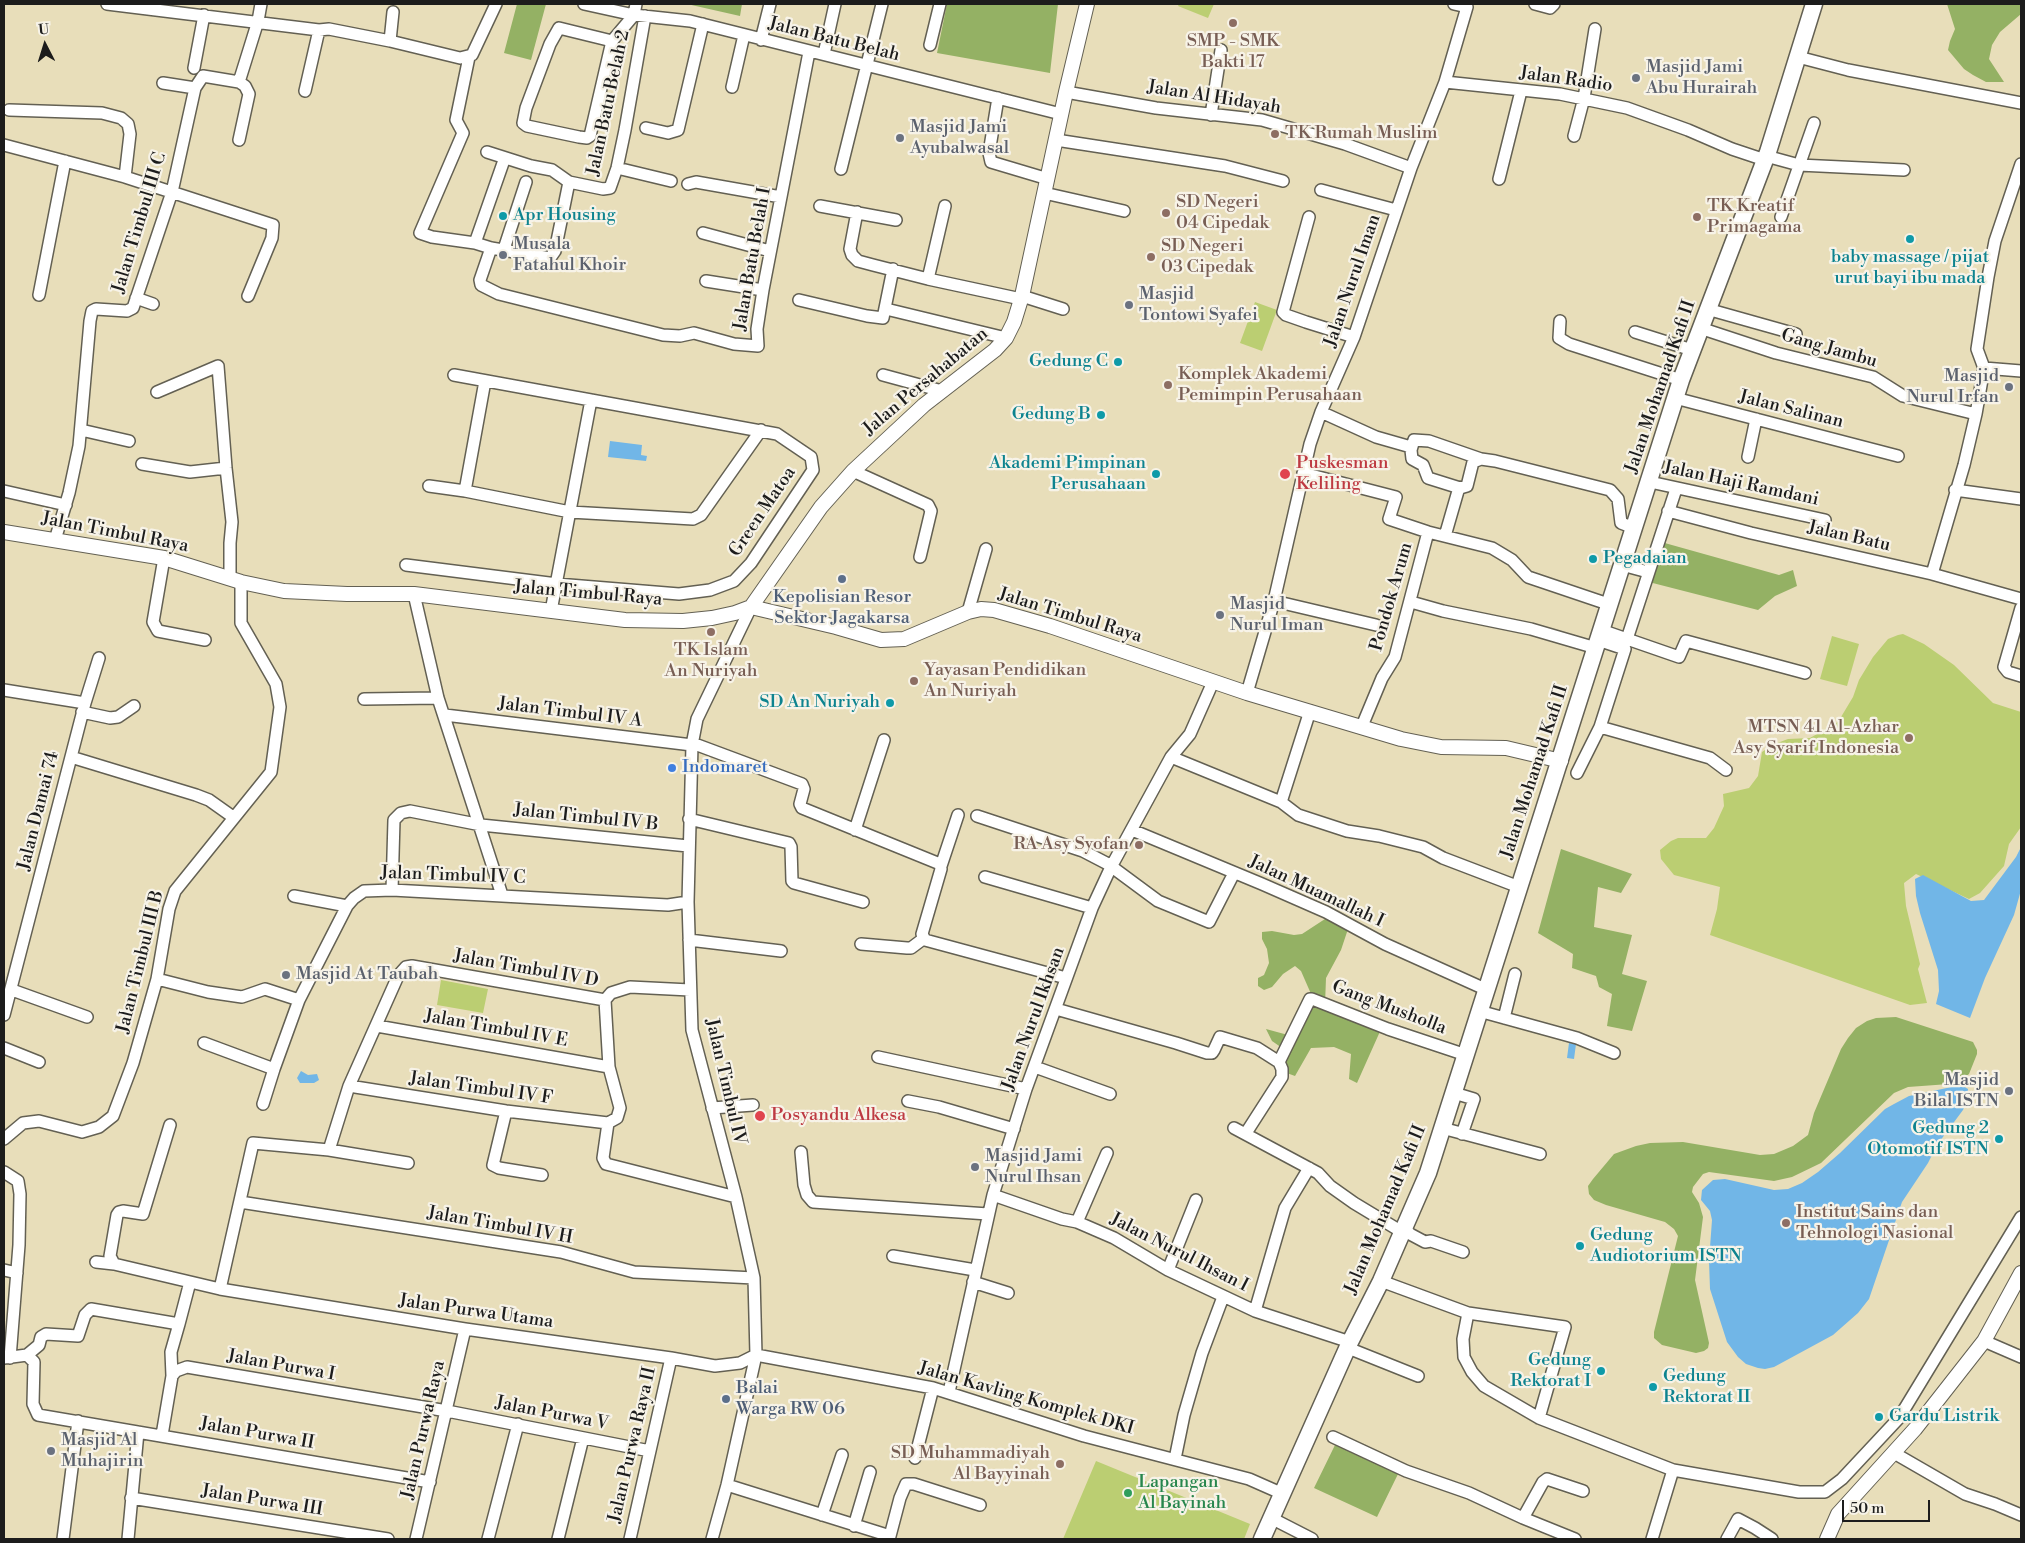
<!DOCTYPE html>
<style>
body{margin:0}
#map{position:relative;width:2025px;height:1543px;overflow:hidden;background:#e8deba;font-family:"Libre Bodoni",serif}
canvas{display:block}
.frame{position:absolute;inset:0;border:5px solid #1c1c1c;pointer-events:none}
.north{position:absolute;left:20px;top:20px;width:50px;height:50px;-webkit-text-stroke:4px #f7f3e8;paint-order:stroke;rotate:355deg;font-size:14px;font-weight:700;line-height:20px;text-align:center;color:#1c1c1c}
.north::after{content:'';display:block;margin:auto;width:18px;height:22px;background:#1c1c1c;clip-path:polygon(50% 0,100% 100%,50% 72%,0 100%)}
.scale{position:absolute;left:1842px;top:1500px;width:88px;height:22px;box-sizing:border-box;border:2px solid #1c1c1c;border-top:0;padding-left:6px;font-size:15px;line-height:18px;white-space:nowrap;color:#1c1c1c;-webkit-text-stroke:4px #f7f3e8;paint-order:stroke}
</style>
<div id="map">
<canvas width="2025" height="1543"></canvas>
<div class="frame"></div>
<div class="north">U</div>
<div class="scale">50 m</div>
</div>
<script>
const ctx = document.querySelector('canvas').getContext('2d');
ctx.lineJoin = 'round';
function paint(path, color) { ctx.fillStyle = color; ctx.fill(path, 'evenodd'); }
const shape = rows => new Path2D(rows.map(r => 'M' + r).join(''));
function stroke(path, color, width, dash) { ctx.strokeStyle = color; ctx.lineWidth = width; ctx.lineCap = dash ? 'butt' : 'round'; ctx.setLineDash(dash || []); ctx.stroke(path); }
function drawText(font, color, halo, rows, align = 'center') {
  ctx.font = font + ' "Libre Bodoni",serif'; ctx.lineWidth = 4.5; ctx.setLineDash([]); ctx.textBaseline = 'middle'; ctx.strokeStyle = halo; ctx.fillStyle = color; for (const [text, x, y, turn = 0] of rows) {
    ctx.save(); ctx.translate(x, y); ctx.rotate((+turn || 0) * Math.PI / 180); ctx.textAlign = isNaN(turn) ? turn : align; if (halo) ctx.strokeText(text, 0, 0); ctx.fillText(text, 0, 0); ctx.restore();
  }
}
const green = shape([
 [1179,4,1214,4,1208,18,1178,6],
 [1255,302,1277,310,1262,351,1240,343],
 [1903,634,1924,644,1954,665,1993,703,2021,712,2021,827,2009,844,2004,866,1980,893,1969,899,1916,874,1904,883,1906,906,1920,964,1918,969,1927,1003,1910,1005,1710,935,1717,909,1720,887,1674,875,1661,859,1660,850,1671,841,1678,838,1706,838,1714,828,1724,806,1723,794,1749,788,1758,776,1762,752,1772,745,1788,739,1810,738,1838,722,1853,697,1859,680,1873,657,1888,639,1898,635],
 [1832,636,1859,644,1847,686,1820,679],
 [441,980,488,989,483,1013,437,1005],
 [1096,1461,1250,1524,1244,1539,1063,1539]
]);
const forest = shape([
 [517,4,546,4,531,60,504,53],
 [687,4,742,4,740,16],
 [947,4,1058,4,1050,73,937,53],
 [1947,4,2021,4,2021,14,2000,32,1992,45,1989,59,2004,82,1986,82,1973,75,1964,69,1948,50,1950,41,1955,29],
 [1654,540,1779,575,1793,570,1797,586,1775,596,1758,610,1641,580],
 [1561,849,1632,874,1621,893,1598,887,1594,927,1632,935,1622,974,1647,981,1632,1031,1607,1026,1612,994,1599,987,1596,976,1572,968,1573,954,1538,933],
 [1334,918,1349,926,1341,950,1326,978,1325,1005,1382,1027,1357,1083,1349,1079,1351,1054,1334,1047,1311,1048,1295,1076,1284,1072,1285,1050,1272,1041,1266,1029,1288,1035,1304,1021,1315,1003,1301,971,1295,966,1283,974,1272,987,1264,990,1258,986,1258,978,1264,975,1269,963,1267,949,1262,939,1262,932,1272,931,1294,935,1302,934,1325,919],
 [1896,1017,1973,1042,1977,1050,1977,1054,1969,1074,1961,1080,1949,1084,1908,1087,1894,1093,1821,1163,1792,1177,1774,1181,1709,1172,1703,1174,1693,1187,1692,1192,1699,1203,1703,1217,1695,1280,1709,1343,1708,1348,1704,1351,1696,1353,1662,1345,1654,1338,1654,1332,1678,1236,1674,1229,1665,1222,1606,1205,1594,1200,1589,1194,1588,1186,1593,1179,1614,1154,1636,1146,1650,1143,1683,1142,1760,1155,1774,1154,1793,1146,1808,1135,1814,1113,1841,1049,1848,1038,1856,1028,1867,1021,1876,1018],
 [1335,1445,1398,1474,1377,1517,1314,1488]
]);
const water = shape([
 [610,441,642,445,641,455,647,456,646,461,608,457],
 [2021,847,2021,890,2014,915,1985,978,1970,1018,1936,1004,1939,991,1938,970,1920,913,1916,896,1915,879,1923,875,1971,901,1984,900,2016,857],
 [1569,1043,1576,1044,1574,1059,1567,1058],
 [301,1071,308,1075,317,1074,319,1080,314,1083,300,1083,297,1078],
 [1961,1085,1968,1089,1968,1099,1963,1110,1937,1145,1928,1163,1902,1202,1869,1299,1858,1313,1833,1335,1774,1367,1765,1369,1758,1368,1746,1364,1738,1357,1727,1342,1710,1289,1709,1261,1712,1220,1710,1211,1701,1200,1702,1190,1713,1180,1725,1179,1774,1190,1788,1189,1802,1183,1818,1172,1840,1153,1885,1109,1894,1104,1909,1096]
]);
const minor = shape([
 [107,4,319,30,329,29,390,41,460,58,472,55,496,4],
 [584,4,634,15,636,4],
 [1535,4,1550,8,1554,4],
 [761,40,770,4],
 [390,41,393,12],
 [612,41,559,28,550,44,526,108,523,123,527,126,579,137,587,138,590,136,612,41,634,15,690,21,1061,114],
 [930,45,940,4],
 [824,54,835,4],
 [469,57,456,120,463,133,420,233,432,237,475,243,491,248,550,258,555,251,569,182],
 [1798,57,1848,70,2021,103],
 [194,68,204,15],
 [1445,82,1467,7,1454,4],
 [163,83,195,88],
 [732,87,744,35],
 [305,91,319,30],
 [1066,92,1156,108,1262,120,1345,144,1411,168],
 [998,98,989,153,991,162,1048,179],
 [9,110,102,113,121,118,128,124,130,134,125,177],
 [1211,115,1221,50],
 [646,128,668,133,678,130,703,24],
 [1574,136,1584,98,1595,29],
 [239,140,249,94,245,86,239,82],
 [1056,140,1225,166,1283,181],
 [4,145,125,177,273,225,272,238,248,296],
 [487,152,531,166,552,170,569,182,603,189,610,188,617,168,625,130,645,16],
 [1766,156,1799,165,1904,170],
 [617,168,671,181],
 [841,169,882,4],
 [1499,179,1521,91],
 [688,184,696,182,781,197],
 [1321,190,1396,210],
 [1044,193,1124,211],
 [820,206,896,220],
 [945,206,928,279,1021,299],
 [857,212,850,249,852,255,858,261,873,265,928,279],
 [1309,217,1283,312,1286,315,1306,322,1354,337],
 [1781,217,1814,123],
 [703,233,770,251],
 [475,243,503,163],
 [491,248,480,280,481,285,499,294,663,335,680,336,694,333,734,344,758,346,757,329,763,290,809,52],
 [504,249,526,182],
 [706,281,763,290],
 [39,295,65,161],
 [1022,296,1063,309],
 [136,298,153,304],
 [799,300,867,316,883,318,893,269],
 [886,309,1006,338],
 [1707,309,1796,334],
 [1560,321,1559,338,1569,344,1681,380],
 [1700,328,1776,353,1873,377,1903,396,1976,414],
 [1635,332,1692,350],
 [1984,368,1977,349,1988,277,1995,241,2021,164],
 [1984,368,2021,371],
 [883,375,942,391],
 [157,392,218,366,226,468,232,522,230,543,230,579],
 [1675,398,1898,456],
 [1321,412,1376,437,1411,447],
 [81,430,129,441],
 [1748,457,1756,419],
 [142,464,190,472,226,468],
 [853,471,928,505,931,511,920,557],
 [1303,473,1396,497,1389,519,1428,532,1492,548,1512,560,1528,577,1608,604],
 [1650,482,1825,520],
 [429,486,465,491,570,512,693,519,701,515,761,430],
 [1460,488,1428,478,1423,465,1412,459,1411,450,1414,440,1429,441,1481,459],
 [1955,490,2021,499],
 [4,491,66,505],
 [465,491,485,381],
 [1668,511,1751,533,1932,574,2021,599],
 [1445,536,1458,491,1460,488,1467,486,1473,462,1481,459,1495,461,1610,490,1618,499,1621,523,1634,528],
 [55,540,69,493,79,446,90,321,92,311,96,309,127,311,133,308,172,192,195,88,203,76,239,82,258,21,261,4],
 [164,558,153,622,158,631,205,640],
 [406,565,557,584,679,594,710,590,734,581,751,563,813,470,811,457,777,434,454,375],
 [1622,565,1648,572],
 [1932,574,1964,465,1976,414,1984,368],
 [414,594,438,698,502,895],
 [1274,601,1376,625],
 [1411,602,1443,611,1531,629,1596,648],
 [2021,608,2004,667,2008,672,2021,676],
 [551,611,591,400],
 [968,612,986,549],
 [1601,630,1679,657,1686,641,1805,673],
 [1627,639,1676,489],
 [1598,640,1625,649,1600,727,1710,758,1726,770],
 [4,690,85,703],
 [1247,693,1274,601,1310,444,1321,412,1354,337,1411,168,1445,82,1560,94,1627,108,1688,130,1732,149,1765,160],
 [364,699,438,698],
 [82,712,110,718,118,717,134,706],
 [445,715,692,745],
 [1362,726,1382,678,1395,657,1428,532],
 [692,743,802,784,804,789,800,804,802,808,940,864,941,869,922,934,925,940,1066,978],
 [71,757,196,795,209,800,233,817],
 [1171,757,1281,802,1298,815,1347,831,1379,836,1423,847,1443,858,1519,887],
 [1577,773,1600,727],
 [1281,802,1310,711],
 [977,816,1083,851,1108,864,1158,901,1209,922,1234,873],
 [689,819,789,843,791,847,792,881,794,883,863,902],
 [855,830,884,740],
 [1132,830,1262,884,1326,912,1385,944,1485,989],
 [941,866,958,815],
 [985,877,1092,908],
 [392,890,394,820,401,813,410,811,481,825,688,846],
 [294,896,347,906],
 [689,940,781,951],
 [861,944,907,948,911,948,923,939],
 [157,979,208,992,242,997,265,989,299,1000],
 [12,990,87,1017],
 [605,1000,609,1067,620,1108,617,1118,608,1123],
 [1056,1009,1176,1043,1207,1053,1212,1053,1214,1050,1220,1037,1257,1048,1279,1062,1282,1069,1282,1077,1246,1133],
 [1479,1011,1577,1038,1614,1053],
 [4,1015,85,703,99,658],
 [1504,1018,1515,974],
 [377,1026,609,1067],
 [204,1043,274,1069],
 [4,1048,39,1062],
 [878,1057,1026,1089],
 [1279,1062,1310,999,1312,999,1388,1029,1466,1055],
 [1035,1067,1110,1094],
 [349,1086,506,1111,608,1123],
 [1454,1093,1474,1099,1462,1134],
 [908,1101,939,1107,1014,1129],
 [263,1104,274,1069,299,1000,347,906,354,898,364,891,392,890,649,904,668,905,688,902],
 [712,1108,753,1105],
 [506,1111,493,1165,499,1168,542,1175],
 [608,1123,603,1158,606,1164,736,1197],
 [170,1125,143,1214,123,1211,119,1212,117,1215,110,1256,114,1264,220,1289,465,1329,671,1358,715,1366,740,1363,756,1355,933,1388,1084,1436,1249,1479,1283,1494],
 [1234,1128,1318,1173,1330,1186,1354,1203,1402,1232],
 [1442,1128,1540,1154],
 [4,1139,23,1123,39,1121,82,1132,99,1127,113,1116,133,1063,157,979,169,909,175,891,271,772,280,707,276,684,241,623,241,582],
 [329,1150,349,1086,398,976,406,967,412,966,605,1000,611,993,630,987,690,990],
 [801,1152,804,1185,807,1195,813,1202,988,1214],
 [4,1172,18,1181,20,1194,19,1245,10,1358],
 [993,1195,1062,1219,1077,1222,1114,1238,1168,1270,1255,1311,1350,1342],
 [240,1202,561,1252,634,1272,754,1278],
 [1077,1222,1107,1153],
 [1404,1228,1410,1234,1425,1242,1431,1241,1463,1252],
 [893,1256,975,1270],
 [96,1262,114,1264],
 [4,1270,17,1273],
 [1168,1270,1196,1200],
 [1381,1281,1468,1313,1565,1327,1539,1418],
 [973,1282,1008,1293],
 [220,1289,253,1143,329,1150,408,1163],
 [1255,1311,1285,1208,1309,1168],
 [1468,1313,1463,1339,1464,1357,1472,1372,1484,1386,1539,1418,1673,1470,1799,1492,1825,1492,1842,1479,1899,1418,2021,1217],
 [1984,1341,2021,1357],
 [1348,1348,1418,1376],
 [27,1355,34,1362,33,1404,38,1415,430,1482],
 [4,1358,27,1355,39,1345,41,1337,46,1334,78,1336,85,1315,91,1309,179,1324,190,1282],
 [172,1376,171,1352,179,1324],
 [949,1392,993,1195,1026,1089,1092,908,1111,867,1171,757,1190,734,1213,682],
 [162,1435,172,1376,176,1371,187,1367,447,1411,650,1451],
 [1333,1437,1406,1471,1469,1493,1523,1518,1575,1539],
 [1894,1453,1965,1494,1995,1504,2021,1515],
 [915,1458,933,1388],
 [1175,1459,1184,1415,1202,1353,1223,1297],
 [727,1485,890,1536,900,1498,906,1484,914,1484,980,1505],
 [131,1498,388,1539],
 [822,1515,842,1455],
 [1271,1518,1312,1539],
 [1523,1518,1543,1482,1547,1479,1583,1491],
 [854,1526,870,1472],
 [63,1539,78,1421],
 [128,1539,138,1432],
 [416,1539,465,1329],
 [488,1539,518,1424],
 [558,1539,583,1438],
 [630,1539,671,1358],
 [712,1539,727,1485,756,1355,754,1278,736,1197,692,1030,688,902,692,745,697,719,751,607],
 [1652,1539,1673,1470],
 [1727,1539,1738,1519,1755,1528,1772,1539]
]);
const tertiary = shape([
 [4,532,164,558,241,582,284,591,347,594,414,594,625,620,683,621,712,618,735,613,751,607,836,627,881,640,904,639,968,612,981,609,994,610,1050,626,1247,693,1401,739,1441,747,1506,748,1561,761],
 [751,607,821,507,853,471,924,405,995,350,1006,338,1014,322,1022,296,1066,92,1087,4],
 [1827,1539,1838,1514,1915,1429,1984,1341,2021,1273]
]);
const secondary = shape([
 [1262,1539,1350,1342,1381,1281,1428,1173,1681,380,1768,152,1814,4]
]);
const markers = [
 [1233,23,5,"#8d6e63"],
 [1636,78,5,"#6b7280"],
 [1275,134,5,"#8d6e63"],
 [900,138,5,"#6b7280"],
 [1166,213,5,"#8d6e63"],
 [503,216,5,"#0f9aa8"],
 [1697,217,5,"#8d6e63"],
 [1910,239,5,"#0f9aa8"],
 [503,255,5,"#6b7280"],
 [1151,257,5,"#8d6e63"],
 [1129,305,5,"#6b7280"],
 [1118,362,5,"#0f9aa8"],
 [1168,385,5,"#8d6e63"],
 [2009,387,5,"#6b7280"],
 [1101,415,5,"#0f9aa8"],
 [1156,474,5,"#0f9aa8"],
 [1285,474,6,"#e0444e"],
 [1593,559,5,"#0f9aa8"],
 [842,579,5,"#5c6f8a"],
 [1220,615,5,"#6b7280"],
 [711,632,5,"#8d6e63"],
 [914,681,5,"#8d6e63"],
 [890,703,5,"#0f9aa8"],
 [1909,738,5,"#8d6e63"],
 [672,768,5,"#3f7fe0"],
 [1139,845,5,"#8d6e63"],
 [286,975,5,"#6b7280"],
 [2009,1091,5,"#6b7280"],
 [760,1116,6,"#e0444e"],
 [1999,1139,5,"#0f9aa8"],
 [975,1167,5,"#6b7280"],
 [1786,1223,5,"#8d6e63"],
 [1580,1246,5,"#0f9aa8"],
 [1601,1371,5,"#0f9aa8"],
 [1653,1387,5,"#0f9aa8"],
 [726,1399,5,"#5c6f8a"],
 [1879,1417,5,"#0f9aa8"],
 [51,1451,5,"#6b7280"],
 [1060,1464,5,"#8d6e63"],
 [1128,1493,5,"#2e9e5b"]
];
const streetNames = [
 ["Jalan Batu Belah",834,40,14],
 ["Jalan Radio",1566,80,8],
 ["Jalan Al Hidayah",1214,98,9],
 ["Jalan Batu Belah 2",609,103,-78],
 ["Jalan Timbul III C",140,223,-73],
 ["Jalan Batu Belah I",753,259,-80],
 ["Jalan Nurul Iman",1353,281,-71],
 ["Gang Jambu",1829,349,16],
 ["Jalan Persahabatan",926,382,-40],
 ["Jalan Mohamad Kafi II",1661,387,-71],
 ["Jalan Salinan",1791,410,14],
 ["Jalan Haji Ramdani",1741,484,12],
 ["Green Matoa",763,512,-56],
 ["Jalan Timbul Raya",115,533,11],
 ["Jalan Batu",1849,537,13],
 ["Jalan Timbul Raya",588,594,5],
 ["Pondok Arum",1392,597,-74],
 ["Jalan Timbul Raya",1070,616,17],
 ["Jalan Timbul IV A",570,713,7],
 ["Jalan Mohamad Kafi II",1535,772,-72],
 ["Jalan Damai 74",39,811,-76],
 ["Jalan Timbul IV B",586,818,6],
 ["Jalan Timbul IV C",453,876,2],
 ["Jalan Muamallah I",1316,892,25],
 ["Jalan Timbul III B",141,962,-76],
 ["Jalan Timbul IV D",526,969,10],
 ["Gang Musholla",1389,1008,21],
 ["Jalan Nurul Ikhsan",1034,1019,-70],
 ["Jalan Timbul IV E",496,1029,10],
 ["Jalan Timbul IV",725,1082,77],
 ["Jalan Timbul IV F",481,1089,8],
 ["Jalan Mohamad Kafi II",1386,1210,-67],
 ["Jalan Timbul IV H",500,1226,10],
 ["Jalan Nurul Ihsan I",1179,1253,27],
 ["Jalan Purwa Utama",476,1312,8],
 ["Jalan Purwa I",281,1366,10],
 ["Jalan Kavling Komplek DKI",1026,1399,16],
 ["Jalan Purwa V",552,1414,11],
 ["Jalan Purwa Raya",424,1430,-77],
 ["Jalan Purwa II",257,1434,10],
 ["Jalan Purwa Raya II",633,1445,-77],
 ["Jalan Purwa III",262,1501,9]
];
const educationNames = [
 ["SMP - SMK",1233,42,"center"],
 ["Bakti 17",1233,63,"center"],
 ["TK Rumah Muslim",1285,134],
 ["SD Negeri",1176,203],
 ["04 Cipedak",1176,224],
 ["TK Kreatif",1707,207],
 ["Primagama",1707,228],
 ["SD Negeri",1161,247],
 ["03 Cipedak",1161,268],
 ["Komplek Akademi",1178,375],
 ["Pemimpin Perusahaan",1178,396],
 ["TK Islam",711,651,"center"],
 ["An Nuriyah",711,672,"center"],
 ["Yayasan Pendidikan",924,671],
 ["An Nuriyah",924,692],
 ["MTSN 41 Al-Azhar",1899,728,"right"],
 ["Asy Syarif Indonesia",1899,749,"right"],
 ["RA Asy Syofan",1129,845,"right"],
 ["Institut Sains dan",1796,1213],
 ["Tehnologi Nasional",1796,1234],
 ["SD Muhammadiyah",1050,1454,"right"],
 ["Al Bayyinah",1050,1475,"right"]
];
const worshipNames = [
 ["Masjid Jami",1646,68],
 ["Abu Hurairah",1646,89],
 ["Masjid Jami",910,128],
 ["Ayubalwasal",910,149],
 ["Musala",513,245],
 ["Fatahul Khoir",513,266],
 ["Masjid",1139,295],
 ["Tontowi Syafei",1139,316],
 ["Masjid",1999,377,"right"],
 ["Nurul Irfan",1999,398,"right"],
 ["Masjid",1230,605],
 ["Nurul Iman",1230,626],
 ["Masjid At Taubah",296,975],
 ["Masjid",1999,1081,"right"],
 ["Bilal ISTN",1999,1102,"right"],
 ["Masjid Jami",985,1157],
 ["Nurul Ihsan",985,1178],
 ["Masjid Al",61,1441],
 ["Muhajirin",61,1462]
];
const cultureNames = [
 ["Apr Housing",513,216,"left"],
 ["baby massage / pijat",1910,258,"center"],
 ["urut bayi ibu mada",1910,279,"center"],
 ["Gedung C",1108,362],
 ["Gedung B",1091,415],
 ["Akademi Pimpinan",1146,464],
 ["Perusahaan",1146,485],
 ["Pegadaian",1603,559,"left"],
 ["SD An Nuriyah",880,703],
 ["Gedung 2",1989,1129],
 ["Otomotif ISTN",1989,1150],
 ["Gedung",1590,1236,"left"],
 ["Audiotorium ISTN",1590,1257,"left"],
 ["Gedung",1591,1361],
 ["Rektorat I",1591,1382],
 ["Gedung",1663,1377,"left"],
 ["Rektorat II",1663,1398,"left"],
 ["Gardu Listrik",1889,1417,"left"]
];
const healthNames = [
 ["Puskesman",1296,464],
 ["Keliling",1296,485],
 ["Posyandu Alkesa",771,1116]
];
const serviceNames = [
 ["Kepolisian Resor",842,598],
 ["Sektor Jagakarsa",842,619],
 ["Balai",736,1389,"left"],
 ["Warga RW 06",736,1410,"left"]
];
const shopNames = [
 ["Indomaret",682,768]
];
const leisureNames = [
 ["Lapangan",1138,1483],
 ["Al Bayinah",1138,1504]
];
paint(green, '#bbce72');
paint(forest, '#94b164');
paint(water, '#71b6e7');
stroke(minor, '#636053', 14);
stroke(tertiary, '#636053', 16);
stroke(secondary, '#636053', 19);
stroke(minor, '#fff', 11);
stroke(tertiary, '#fff', 14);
stroke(secondary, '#fff', 16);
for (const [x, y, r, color] of markers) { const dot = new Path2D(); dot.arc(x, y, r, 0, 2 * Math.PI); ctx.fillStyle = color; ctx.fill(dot); stroke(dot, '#f7f3e8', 2); }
drawText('18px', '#1c1c1c', '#f7f3e8', streetNames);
drawText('18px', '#785e54', '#f7f3e8', educationNames, 'left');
drawText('18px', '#5b616d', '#f7f3e8', worshipNames, 'left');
drawText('18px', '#0d838f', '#f7f3e8', cultureNames, 'right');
drawText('18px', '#be3a42', '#f7f3e8', healthNames, 'left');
drawText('18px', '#4e5e75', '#f7f3e8', serviceNames);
drawText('18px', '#366cbe', '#f7f3e8', shopNames, 'left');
drawText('18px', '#27864d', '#f7f3e8', leisureNames, 'left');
</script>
